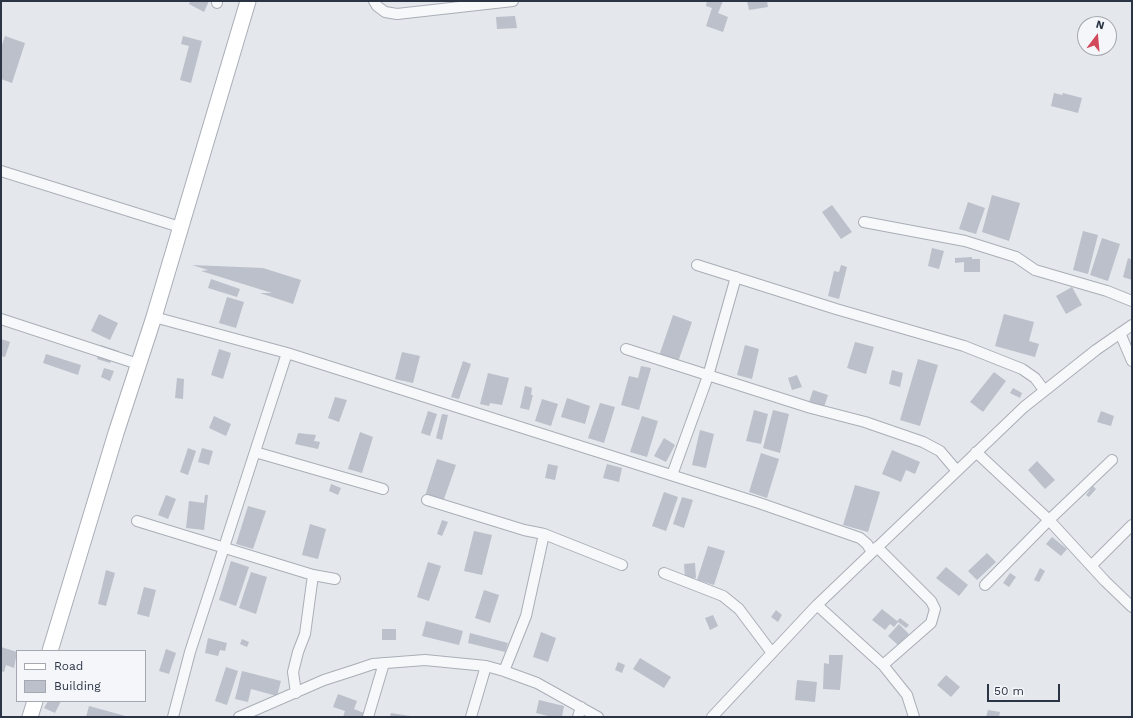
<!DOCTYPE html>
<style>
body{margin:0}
#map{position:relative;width:1133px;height:718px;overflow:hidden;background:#e4e7ec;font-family:"Work Sans",sans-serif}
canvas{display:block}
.frame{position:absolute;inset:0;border:2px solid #2b3445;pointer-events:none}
.legend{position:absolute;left:16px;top:650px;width:130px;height:52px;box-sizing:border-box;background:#f4f6f9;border:1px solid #a4a8b1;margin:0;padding:5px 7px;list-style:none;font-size:12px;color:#2b3445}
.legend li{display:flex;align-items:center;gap:8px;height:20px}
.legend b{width:20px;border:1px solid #a4a8b1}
.north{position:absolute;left:1077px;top:16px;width:40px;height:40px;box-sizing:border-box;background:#f4f6f9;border:1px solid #a4a8b1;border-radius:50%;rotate:16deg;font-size:11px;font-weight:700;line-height:16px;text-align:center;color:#2b3445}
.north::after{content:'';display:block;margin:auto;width:14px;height:18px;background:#d1495b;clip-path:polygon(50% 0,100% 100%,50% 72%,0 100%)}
.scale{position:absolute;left:987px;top:684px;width:73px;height:18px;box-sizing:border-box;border:2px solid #2b3445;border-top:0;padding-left:5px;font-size:12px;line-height:14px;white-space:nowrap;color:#2b3445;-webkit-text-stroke:3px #f4f6f9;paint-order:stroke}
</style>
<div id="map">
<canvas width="1133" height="718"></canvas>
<div class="frame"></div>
<ul class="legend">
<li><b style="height:5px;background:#fff"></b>Road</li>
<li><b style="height:11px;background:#bbc0ca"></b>Building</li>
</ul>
<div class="north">N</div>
<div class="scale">50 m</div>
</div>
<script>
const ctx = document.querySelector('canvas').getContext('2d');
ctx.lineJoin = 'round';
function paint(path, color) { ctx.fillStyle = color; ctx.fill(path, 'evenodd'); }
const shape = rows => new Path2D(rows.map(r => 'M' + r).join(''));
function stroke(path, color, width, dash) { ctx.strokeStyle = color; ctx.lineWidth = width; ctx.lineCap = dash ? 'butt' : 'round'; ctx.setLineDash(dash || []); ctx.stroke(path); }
const building = shape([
 [190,1,209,1,204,12,189,4],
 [707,1,723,1,718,13,728,17,723,32,706,26,712,8,706,6],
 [747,1,767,1,768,7,749,10],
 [515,16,517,28,497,29,496,17],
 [5,36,25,43,12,83,1,79,1,48],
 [183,36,202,41,191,83,180,80,189,46,181,44],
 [1054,93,1062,95,1063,93,1082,98,1078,113,1051,106],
 [992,195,1020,203,1009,241,982,232],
 [968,202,985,208,976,234,959,229],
 [832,205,852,232,841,239,822,212],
 [1083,231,1098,235,1088,274,1073,270],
 [1102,238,1120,244,1108,281,1090,275],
 [932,248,944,251,939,269,928,266],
 [972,257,972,259,980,259,980,272,964,272,964,262,955,263,955,258],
 [1128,258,1132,260,1132,280,1123,277],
 [192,265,263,268,301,280,293,304,260,293,272,293,201,271,208,270],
 [841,265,847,267,839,299,828,296,834,271,839,272],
 [211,279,240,289,237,297,208,288],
 [1072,287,1082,305,1066,314,1056,296],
 [227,297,244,302,236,328,219,323],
 [99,314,118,323,110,340,91,331],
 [1004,314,1034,322,1029,341,1039,344,1035,357,995,346],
 [673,315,692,322,678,362,659,356],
 [1,339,10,342,5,357,1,356],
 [855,342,874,347,866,374,847,368],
 [101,345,119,351,117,357,113,356,110,363,97,359],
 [745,345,759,349,752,379,737,375],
 [219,349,231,353,223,379,211,375],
 [402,352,420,356,413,383,395,379],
 [46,354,81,365,78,375,43,363],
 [918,359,938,365,920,426,900,420],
 [463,361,471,364,459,399,451,397],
 [641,366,651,368,639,410,621,405,629,376,638,378],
 [104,368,114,371,110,381,101,377],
 [892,370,903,373,900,387,889,384],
 [994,372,1006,381,983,412,970,402],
 [488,373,509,378,502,405,490,403,489,406,480,404],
 [797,375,802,387,792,390,788,378],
 [177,378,184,379,183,399,175,398],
 [525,386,532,388,531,395,533,395,529,410,520,408],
 [1013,388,1022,393,1020,398,1010,393],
 [813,390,828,395,824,407,809,402],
 [335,397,347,400,339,422,328,418],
 [567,398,590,406,585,424,561,417],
 [542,399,558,404,551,426,535,421],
 [600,403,615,407,604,443,588,438],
 [754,410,768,414,761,444,746,441],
 [773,410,789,414,780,453,763,448],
 [428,411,437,414,430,436,421,433],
 [1101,411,1114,416,1111,426,1097,422],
 [442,414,448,415,442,440,436,438],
 [214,416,231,424,226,436,209,428],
 [642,416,658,421,647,457,630,452],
 [700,430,714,434,706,468,692,465],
 [360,432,373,437,362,473,348,469],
 [298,433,316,435,314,441,320,442,318,449,295,444],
 [664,438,675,445,666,462,654,456],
 [188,448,196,451,188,475,180,472],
 [202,448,213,451,209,465,198,462],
 [892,450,920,462,915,474,906,470,901,482,882,474],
 [761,453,779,459,767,498,749,492],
 [437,459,456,465,443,502,425,496],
 [1037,461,1055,480,1045,489,1028,470],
 [548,464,558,466,555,480,545,478],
 [607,464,622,468,619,482,603,478],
 [331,484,341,488,338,495,329,491],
 [855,485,880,492,868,532,843,525],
 [1093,486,1096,489,1089,497,1086,495],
 [664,492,678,497,666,531,652,526],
 [166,495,176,499,168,519,158,515],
 [205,495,208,495,204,530,186,528,189,501,204,503],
 [682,497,693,500,684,528,673,524],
 [248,506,266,511,253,549,236,544],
 [442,520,448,522,442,536,437,534],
 [310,524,326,529,318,559,302,555],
 [474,531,492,535,482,575,464,571],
 [1052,537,1067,549,1061,556,1046,544],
 [708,546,725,551,714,585,697,580],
 [987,553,996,562,977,580,968,571],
 [231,561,249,567,236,606,219,600],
 [428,562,441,566,429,601,417,597],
 [695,563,696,578,685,579,684,564],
 [946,567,968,585,959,596,936,578],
 [1040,568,1045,571,1039,582,1034,580],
 [106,570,115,573,106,606,98,604],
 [251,572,267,577,256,614,239,608],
 [1010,573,1016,577,1009,587,1003,583],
 [144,587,156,590,149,617,137,614],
 [484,590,499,595,490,623,475,618],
 [882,609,897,621,900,618,909,625,906,628,898,622,894,627,890,624,885,630,872,620],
 [776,610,782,615,778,622,771,617],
 [713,615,718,626,710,630,705,618],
 [426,621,463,631,459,645,422,636],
 [899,624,909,634,898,645,888,636],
 [382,629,396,629,396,640,382,640],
 [541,632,556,638,548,662,533,657],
 [470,633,508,643,505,652,468,643],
 [208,638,227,643,225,651,220,650,218,656,205,653],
 [242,639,249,642,247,647,240,644],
 [1,647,17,652,14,668,6,665,4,672,1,671],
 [166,649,176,653,169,674,159,671],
 [829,655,843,655,840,690,823,689,824,663,829,664],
 [640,658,671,677,664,688,633,669],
 [618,662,625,665,622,673,615,670],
 [226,667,238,671,227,705,215,701],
 [242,671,281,681,277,696,251,689,248,702,235,699],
 [946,675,960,687,951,697,937,685],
 [797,680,817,682,815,702,795,700],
 [338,694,357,701,354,709,364,713,363,717,343,717,345,711,333,707],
 [539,700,564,706,562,717,552,717,536,713],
 [48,701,61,701,55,713,44,708],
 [89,706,129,717,86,717],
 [988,710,1000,712,999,717,986,717],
 [391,713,410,716,410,717,390,717]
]);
const street = shape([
 [374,1,377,6,385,12,397,14,513,1],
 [217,3,217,1],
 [1,171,180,227],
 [864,222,965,241,1016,257,1035,270,1107,291,1132,301],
 [697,265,836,309,964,346,1022,369,1035,378,1044,390],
 [154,317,287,353,759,503,860,538,867,544,872,552],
 [1,319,138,364],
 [1120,333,1132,361],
 [626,349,811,408,865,422,923,442,940,451,957,471],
 [255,452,383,489],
 [976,452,1049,520,1105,581,1132,607],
 [672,475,708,376,736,277],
 [427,500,524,530,544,534],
 [137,521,313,575,335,579],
 [877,547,931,601,935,609,931,623,883,665],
 [1091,566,1132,525],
 [664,573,723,596,739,609,772,653],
 [985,585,1049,520,1112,460],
 [817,605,883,665,907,695,914,717],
 [504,671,526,616,544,534,622,565],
 [296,693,293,672,298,652,305,634,313,575],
 [173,717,190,652,287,353],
 [239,717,324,680,352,671,373,664,425,660,486,666,504,671,537,683,598,717],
 [368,717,384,663],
 [471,717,486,666],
 [578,717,581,707],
 [712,717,817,605,1024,407,1096,350,1132,325]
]);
const secondary = shape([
 [50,651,116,433,154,317,248,1],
 [30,717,35,701]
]);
paint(building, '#bbc0ca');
stroke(street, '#a9aeb7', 12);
stroke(secondary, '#a9aeb7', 17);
stroke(street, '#f7f8fa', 10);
stroke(secondary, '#fff', 15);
</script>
